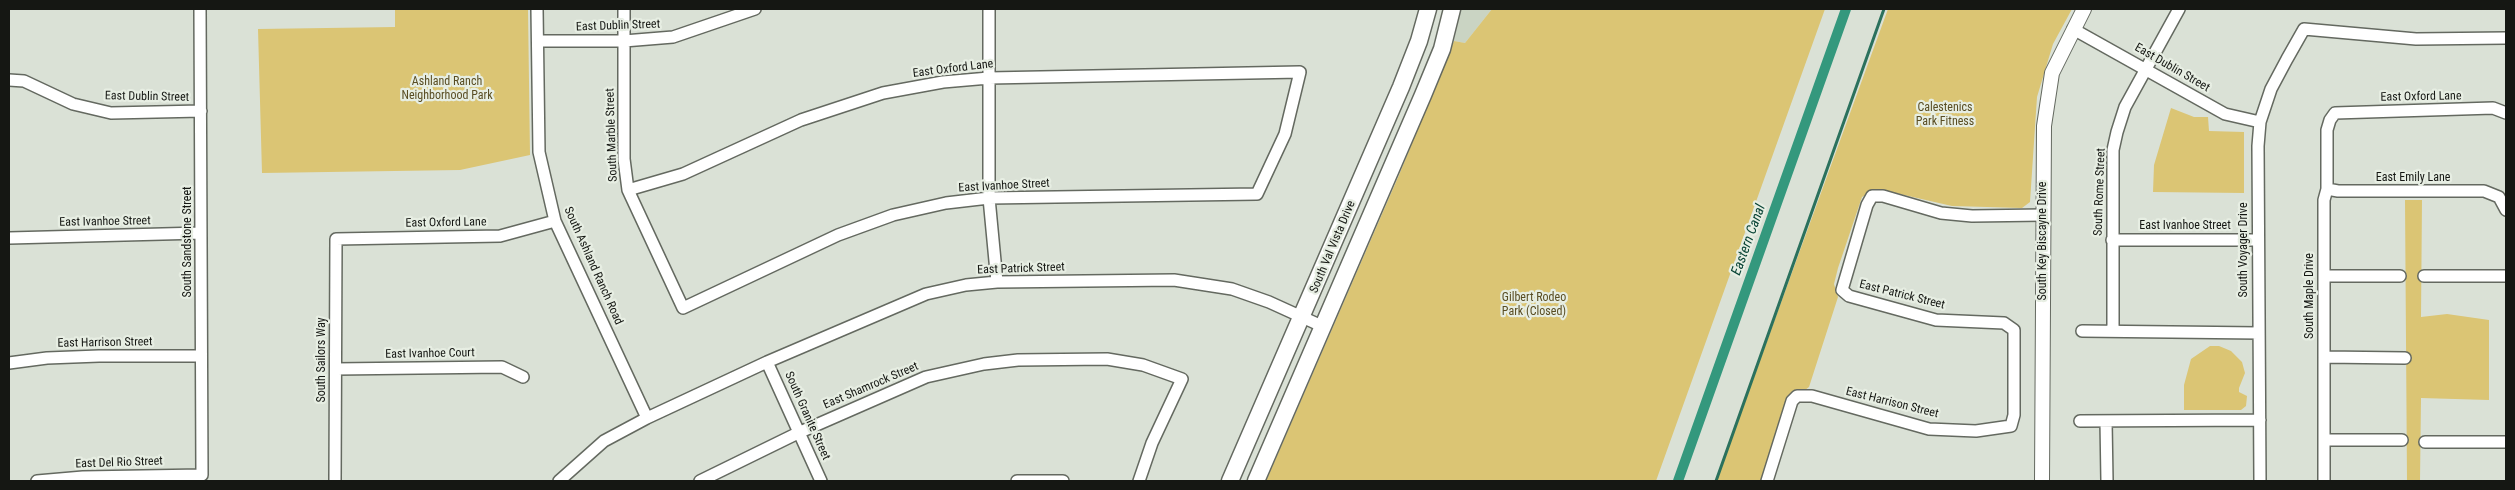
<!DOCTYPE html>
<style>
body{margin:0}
#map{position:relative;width:2515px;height:490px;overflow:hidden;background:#dae1d6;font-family:"Roboto Condensed",sans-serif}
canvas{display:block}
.frame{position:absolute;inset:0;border:10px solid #151713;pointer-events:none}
</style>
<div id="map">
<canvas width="2515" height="490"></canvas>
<div class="frame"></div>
</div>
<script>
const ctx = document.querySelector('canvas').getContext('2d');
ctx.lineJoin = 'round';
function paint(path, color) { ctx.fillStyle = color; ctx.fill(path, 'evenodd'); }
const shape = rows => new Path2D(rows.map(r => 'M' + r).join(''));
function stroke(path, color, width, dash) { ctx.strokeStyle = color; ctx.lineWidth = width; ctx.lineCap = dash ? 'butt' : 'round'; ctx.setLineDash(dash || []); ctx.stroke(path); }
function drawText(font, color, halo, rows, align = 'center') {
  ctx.font = font + ' "Roboto Condensed",sans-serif'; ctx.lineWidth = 4.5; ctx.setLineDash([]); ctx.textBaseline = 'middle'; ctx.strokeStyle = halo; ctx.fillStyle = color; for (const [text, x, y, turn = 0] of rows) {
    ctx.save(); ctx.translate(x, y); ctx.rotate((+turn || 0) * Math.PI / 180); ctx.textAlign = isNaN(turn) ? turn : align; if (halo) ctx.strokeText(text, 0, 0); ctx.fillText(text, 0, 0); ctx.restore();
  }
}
const built = shape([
 [1461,9,1492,9,1465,43,1454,41]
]);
const green = shape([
 [395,9,528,9,530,155,460,170,262,173,258,29,395,27],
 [1492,9,1825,9,1656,481,1266,481,1399,175,1454,41,1465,43],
 [1888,9,2072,9,2053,44,2037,97,2030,202,2022,208,1952,206,1878,189,1862,197,1838,268,1834,284,1838,297,1809,387,1797,396,1767,481,1716,481],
 [2171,108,2194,117,2208,117,2209,131,2244,132,2244,193,2153,192,2154,165],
 [2405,200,2422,200,2421,317,2447,314,2489,320,2489,400,2421,398,2420,481,2407,481],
 [2210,346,2219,346,2231,351,2242,362,2245,373,2239,388,2239,392,2247,396,2246,406,2241,410,2184,410,2184,385,2191,359]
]);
const stream = shape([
 [1716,481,1884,9]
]);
const canal = shape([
 [1678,481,1846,9]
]);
const minor = shape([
 [537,9,539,152,555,221,647,418],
 [624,9,624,159,628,190,683,308,838,235,893,215,946,203,989,198,1257,194,1285,134,1300,72,989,78,943,82,883,93,801,120,683,174,628,190],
 [989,9,989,198,997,282],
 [2073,29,2225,114,2260,122],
 [538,41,624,41,673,37,755,9],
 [9,80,24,81,73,104,111,113,201,111],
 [2327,189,2338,191,2484,191,2499,197,2506,210],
 [9,238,201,233],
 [2112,240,2257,240],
 [2324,276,2400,276],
 [2424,276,2506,276],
 [2082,331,2259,333],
 [2113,331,2113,150,2117,132,2125,107,2179,9],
 [2324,357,2405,358],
 [767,362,821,481],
 [9,363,47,358,99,356,201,356],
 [336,369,502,367,523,377],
 [2080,421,2260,420],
 [2106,421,2107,481],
 [2324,440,2402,440],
 [2425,442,2506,442],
 [37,481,83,477,202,475,200,9],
 [335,481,336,239,500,236,555,221],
 [559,481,604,441,647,418,767,362,926,294,966,285,997,282,1174,280,1232,289,1269,302,1324,327],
 [700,481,798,433,926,377,984,364,1018,360,1107,359,1143,365,1182,379,1152,443,1139,481],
 [1017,481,1063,481],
 [1767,481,1792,401,1797,396,1812,396,1929,429,1976,431,2011,426,2014,415,2014,330,2004,323,1936,320,1849,296,1842,290,1867,205,1872,196,1883,196,1941,213,1972,216,2043,215],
 [2260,481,2258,146,2260,122,2271,89,2287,59,2304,29,2416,39,2506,38],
 [2324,481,2324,200,2327,189,2327,130,2330,120,2335,113,2493,108,2506,113]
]);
const tertiary = shape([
 [2042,481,2044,126,2052,73,2084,9]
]);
const secondary = shape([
 [1230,481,1401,87,1419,41,1428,9],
 [1256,481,1423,95,1442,49,1452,9]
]);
const streetNames = [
 ["East Dublin Street",618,26,-2],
 ["East Dublin Street",2172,68,30],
 ["East Oxford Lane",953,69,-7],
 ["East Dublin Street",147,97,1],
 ["East Oxford Lane",2421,97,-1],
 ["South Marble Street",612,135,-92],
 ["East Emily Lane",2413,178],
 ["East Ivanhoe Street",1004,186,-3],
 ["South Rome Street",2100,192,-88],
 ["East Ivanhoe Street",105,222,-1],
 ["East Oxford Lane",446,223,-1],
 ["East Ivanhoe Street",2185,226],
 ["South Key Biscayne Drive",2043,241,-90],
 ["South Sandstone Street",188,242,-90],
 ["South Val Vista Drive",1333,247,-67],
 ["South Voyager Drive",2244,250,-90],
 ["South Ashland Ranch Road",593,266,66],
 ["East Patrick Street",1021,269,-2],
 ["East Patrick Street",1902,295,14],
 ["South Maple Drive",2310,296,-90],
 ["East Harrison Street",105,343,-1],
 ["East Ivanhoe Court",430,354,-1],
 ["South Sailors Way",322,360,-90],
 ["East Shamrock Street",871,386,-23],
 ["East Harrison Street",1892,403,14],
 ["South Granite Street",807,416,66],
 ["East Del Rio Street",119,463,-2]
];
const parkNames = [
 ["Ashland Ranch",447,82],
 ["Neighborhood Park",447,96],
 ["Calestenics",1945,108],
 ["Park Fitness",1945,122],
 ["Gilbert Rodeo",1534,298],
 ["Park (Closed)",1534,312]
];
const waterNames = [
 ["Eastern Canal",1749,240,-70]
];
paint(built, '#cad4c3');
paint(green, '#dbc574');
stroke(stream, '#2b715d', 3);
stroke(canal, '#34987d', 10);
stroke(minor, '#646960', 14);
stroke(tertiary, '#646960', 16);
stroke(secondary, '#646960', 19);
stroke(minor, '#fff', 11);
stroke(tertiary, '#fff', 14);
stroke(secondary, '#fff', 16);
drawText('12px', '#151713', '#e7eee3', streetNames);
drawText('12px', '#594d23', '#e7eee3', parkNames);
drawText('italic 14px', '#074234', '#e7eee3', waterNames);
</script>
